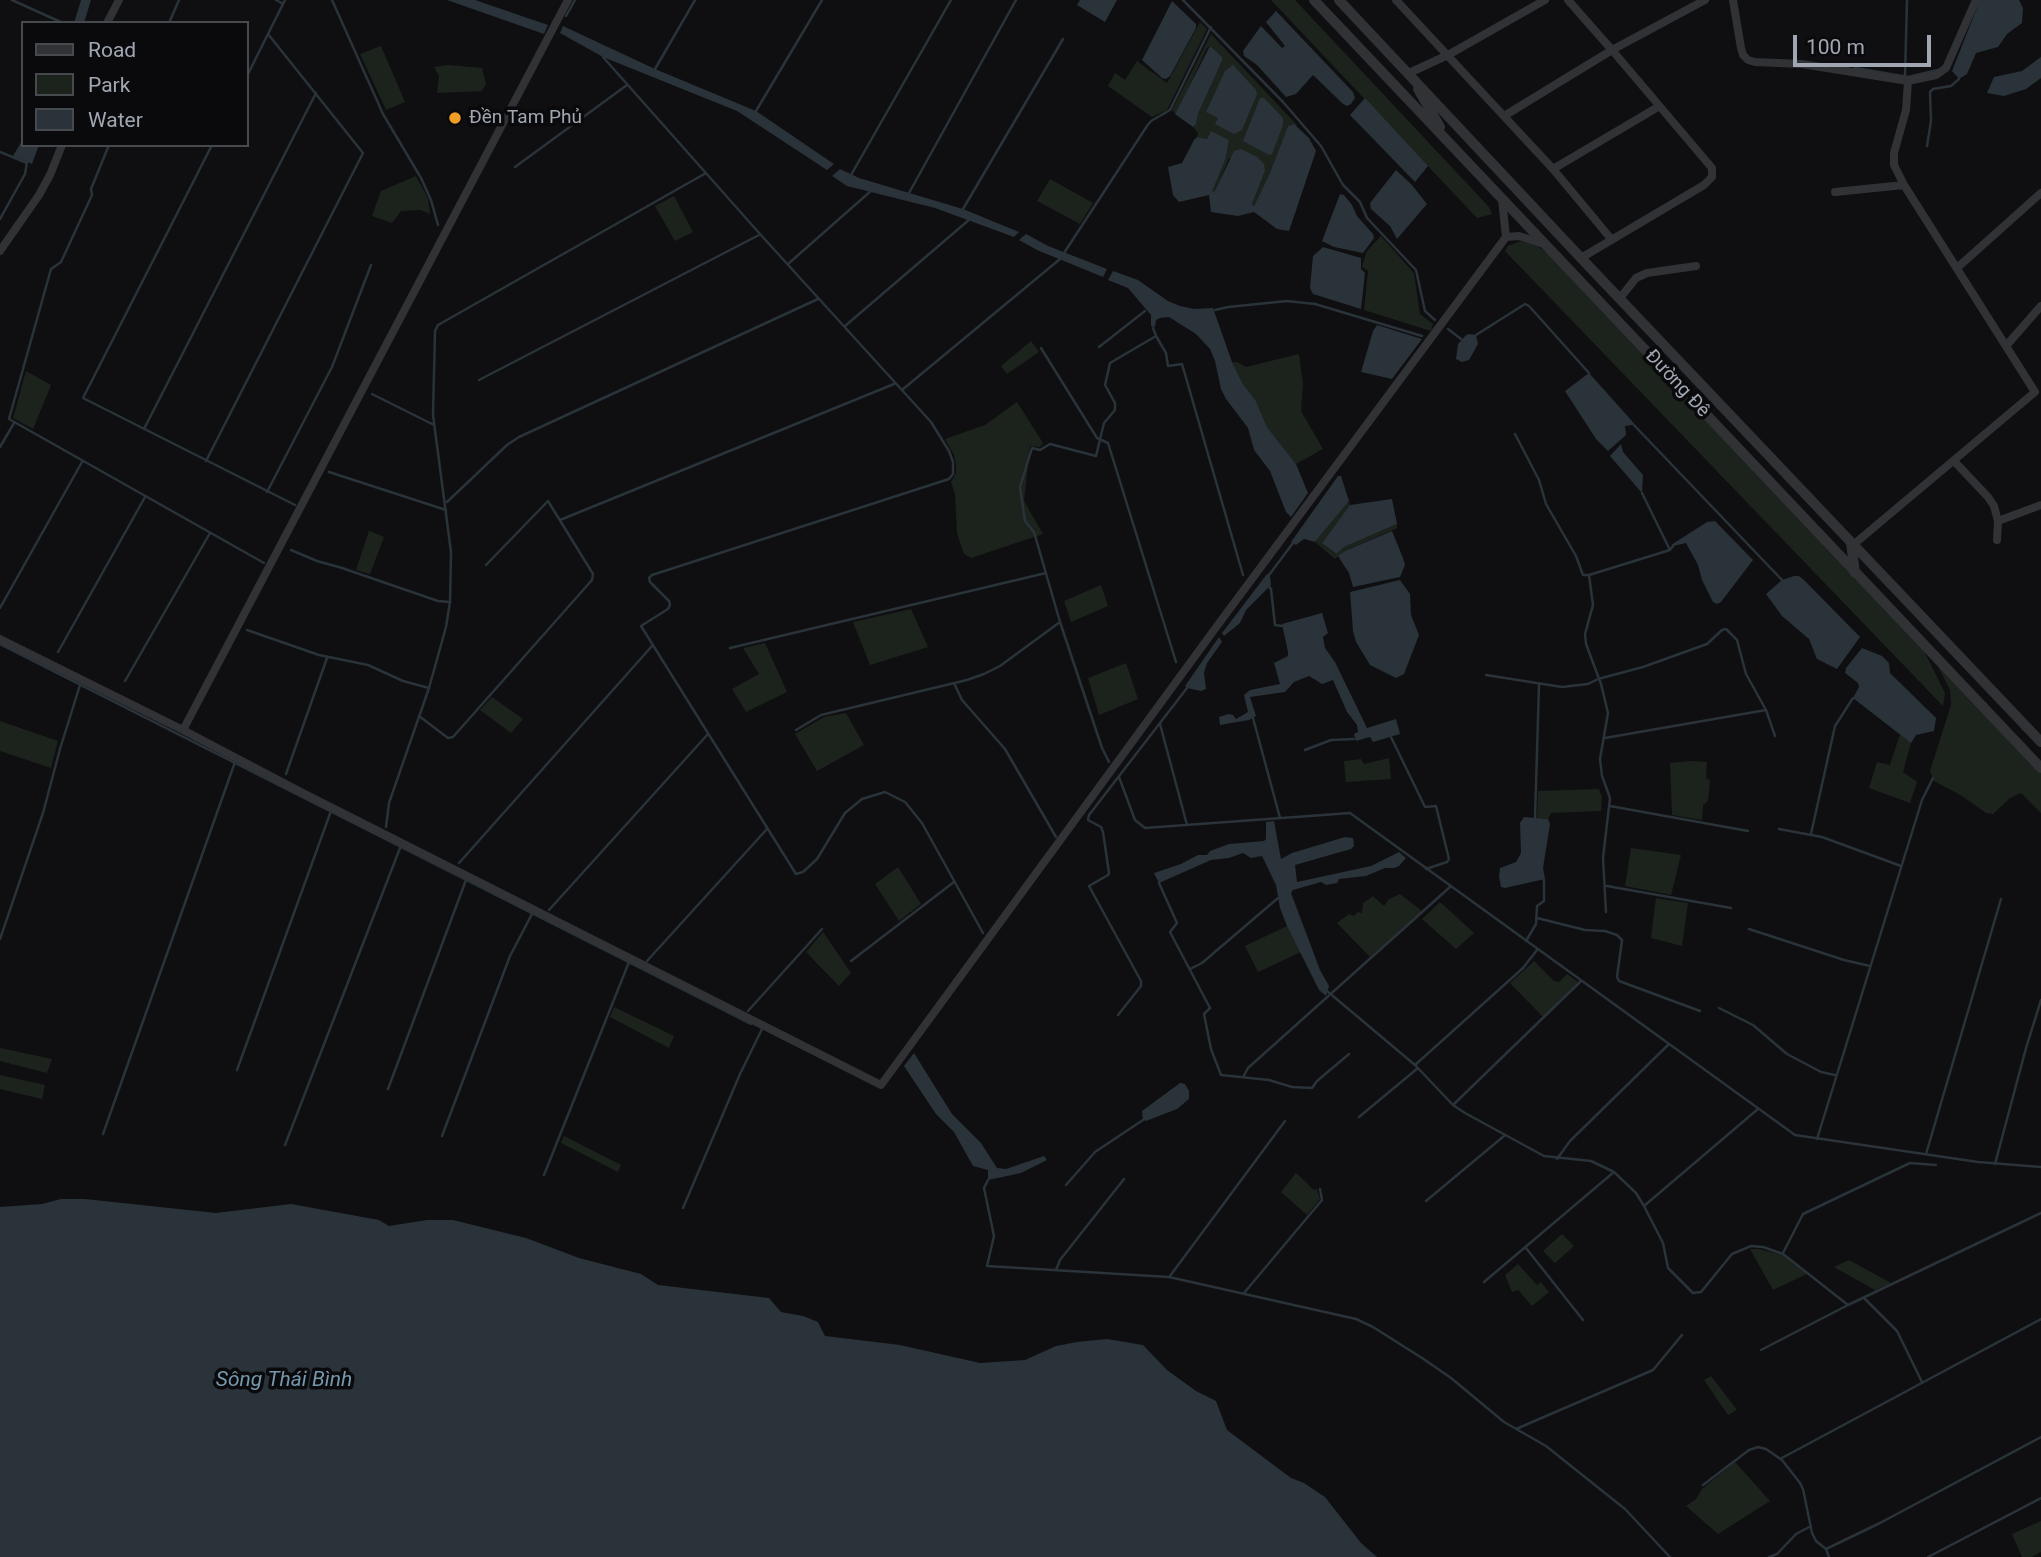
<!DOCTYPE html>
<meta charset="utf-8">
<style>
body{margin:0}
#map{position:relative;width:2041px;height:1557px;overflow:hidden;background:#0f0f11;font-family:Roboto,sans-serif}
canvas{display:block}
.legend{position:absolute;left:21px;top:21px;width:228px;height:126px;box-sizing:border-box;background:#0a0a0c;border:2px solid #46494e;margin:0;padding:9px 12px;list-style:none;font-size:21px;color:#a0a7b2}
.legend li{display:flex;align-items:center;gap:14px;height:35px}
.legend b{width:35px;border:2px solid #46494e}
.scale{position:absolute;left:1793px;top:35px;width:138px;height:32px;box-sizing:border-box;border:4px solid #a0a7b2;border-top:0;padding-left:9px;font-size:21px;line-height:24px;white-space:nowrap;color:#a0a7b2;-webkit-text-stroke:5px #0a0a0c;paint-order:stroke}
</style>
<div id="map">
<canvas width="2041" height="1557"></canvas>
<ul class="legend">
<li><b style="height:9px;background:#303236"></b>Road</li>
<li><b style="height:19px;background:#1c231c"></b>Park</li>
<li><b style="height:19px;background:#293339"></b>Water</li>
</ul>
<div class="scale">100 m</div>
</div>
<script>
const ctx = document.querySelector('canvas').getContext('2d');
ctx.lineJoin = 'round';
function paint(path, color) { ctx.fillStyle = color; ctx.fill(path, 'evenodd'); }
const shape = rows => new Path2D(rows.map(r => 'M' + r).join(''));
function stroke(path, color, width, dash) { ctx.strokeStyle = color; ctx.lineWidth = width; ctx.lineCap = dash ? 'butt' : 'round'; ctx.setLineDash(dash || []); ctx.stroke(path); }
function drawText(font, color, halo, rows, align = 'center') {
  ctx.font = font + ' Roboto,sans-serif'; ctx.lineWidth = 7; ctx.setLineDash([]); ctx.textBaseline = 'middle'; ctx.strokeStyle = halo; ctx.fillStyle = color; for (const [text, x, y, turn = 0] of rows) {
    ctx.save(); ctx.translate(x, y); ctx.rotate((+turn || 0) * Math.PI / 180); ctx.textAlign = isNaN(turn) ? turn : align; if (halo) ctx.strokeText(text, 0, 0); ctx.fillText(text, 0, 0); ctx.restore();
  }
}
const green = shape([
 [1271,0,1295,0,1489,207,1492,214,1477,218],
 [1200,22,1207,29,1167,110,1152,117,1108,86,1115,73,1125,80,1137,61,1167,83],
 [1211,34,1298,126,1294,124,1288,126,1269,175,1254,206,1252,204,1265,171,1229,158,1215,192,1212,192,1226,158,1229,140,1211,132,1207,139,1197,137,1198,133,1193,127,1196,124,1198,114,1222,61,1210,46,1207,48,1179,108,1175,114,1172,110],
 [381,46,405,102,386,110,360,54],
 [448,65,482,68,486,84,482,91,437,93,439,76,434,67],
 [416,176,428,198,430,214,421,210,401,211,392,223,372,216,381,191],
 [1050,179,1093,203,1080,224,1037,201],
 [674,196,693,232,675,241,655,206],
 [1381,236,1414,273,1420,314,1433,324,1431,331,1364,310,1368,271,1362,267,1364,260,1367,251],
 [1521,241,1536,245,1549,254,1924,651,1945,693,1943,706,1505,251,1508,246],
 [1031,341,1039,352,1007,374,1001,366],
 [1299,354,1303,384,1301,411,1323,449,1296,464,1267,427,1256,401,1243,384,1232,362,1237,362,1246,367],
 [26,371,51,385,33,429,13,418],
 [1017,402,1043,443,1040,447,1030,446,1024,501,1043,534,971,558,964,554,957,533,955,494,951,482,956,473,956,464,954,455,945,439,985,425],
 [1349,501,1350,505,1322,543,1335,554,1344,547,1397,524,1397,528,1345,551,1335,559,1315,542],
 [369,531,384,537,370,574,356,570],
 [1101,585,1108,606,1071,622,1064,601],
 [911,609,928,647,870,665,853,622],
 [765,643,787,692,746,712,732,689,759,674,743,648],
 [1126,663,1138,699,1099,715,1088,678],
 [1936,663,2041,773,2041,813,2021,793,2010,798,1993,814,1986,813,1962,796,1934,781,1930,771,1951,705,1950,690],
 [492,697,523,719,511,733,480,710],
 [846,713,864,745,817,771,795,734,824,717],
 [0,721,58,741,51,768,0,751],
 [1900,734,1911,743,1903,772,1917,782,1910,803,1869,788,1877,762,1890,765],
 [1389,758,1391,779,1346,782,1344,761,1361,759,1364,764],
 [1692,761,1707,762,1706,778,1710,780,1708,801,1703,805,1702,820,1672,815,1670,763],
 [1599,789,1602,797,1601,811,1551,813,1548,819,1537,818,1538,791],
 [1631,848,1681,855,1671,895,1625,886],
 [898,867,921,904,899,921,875,884],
 [1400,894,1422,911,1370,957,1337,923,1349,914,1354,916,1358,912,1362,913,1363,903,1373,896,1384,906,1389,899],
 [1656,898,1688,903,1682,946,1651,938],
 [1440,902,1474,933,1456,949,1422,919],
 [1287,926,1301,952,1258,972,1245,946],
 [823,932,851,973,839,986,806,952],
 [1534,961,1554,981,1559,982,1567,974,1578,982,1543,1017,1510,983],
 [614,1007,674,1036,669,1048,610,1017],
 [0,1048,52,1059,47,1073,0,1061],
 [0,1075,45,1085,42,1099,0,1089],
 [564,1136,621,1165,618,1172,561,1143],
 [1296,1173,1314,1190,1317,1189,1320,1199,1307,1215,1281,1192],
 [1562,1234,1574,1246,1555,1263,1543,1251],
 [1750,1249,1759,1249,1782,1255,1807,1274,1773,1290],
 [1849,1260,1891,1283,1875,1290,1834,1267],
 [1518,1264,1537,1285,1541,1282,1549,1292,1532,1306,1518,1290,1512,1292,1505,1275],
 [1711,1376,1737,1410,1728,1415,1704,1380],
 [1735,1462,1770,1501,1718,1534,1686,1506,1696,1499,1702,1489],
 [2041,1521,2041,1552,2032,1557,2022,1557,2012,1534]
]);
const water = shape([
 [81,0,91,0,84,23,74,23],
 [447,0,475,0,548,25,544,34],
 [1080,0,1117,0,1105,22,1077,5],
 [1980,0,2019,0,2023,8,2022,23,2007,34,1998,47,1976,53,1967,74,1959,79,1952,71],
 [1172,1,1196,24,1196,28,1170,76,1166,79,1162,78,1142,60],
 [1276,11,1353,92,1355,98,1351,104,1347,106,1343,104,1313,75,1296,94,1286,97,1257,65,1244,56,1243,51,1261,26,1282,48,1285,46,1266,22],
 [563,26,655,69,756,111,834,164,827,170,737,111,603,57,560,33],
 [1210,46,1222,57,1222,61,1198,114,1196,124,1193,127,1175,114],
 [2041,57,2041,78,2026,89,2004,96,1987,93,1994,77,2022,71],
 [1233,65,1256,90,1257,94,1242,130,1234,134,1215,124,1218,118,1206,112,1225,71],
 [1260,98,1264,98,1283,118,1283,125,1272,154,1269,155,1243,141],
 [1365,98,1428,166,1415,182,1350,115],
 [1294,124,1309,138,1316,151,1289,231,1277,229,1254,212,1238,216,1211,212,1209,195,1179,202,1173,195,1168,167,1182,163,1194,140,1197,137,1207,139,1211,131,1229,140,1226,158,1212,192,1215,191,1234,151,1241,149,1257,157,1264,164,1265,171,1252,204,1254,206,1269,175,1288,126],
 [23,139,23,145,39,145,32,164,13,156],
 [840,169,859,178,963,209,1019,232,1014,237,935,208,847,186,832,176],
 [1396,170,1412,185,1427,204,1397,239,1390,226,1371,209,1370,203],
 [1340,194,1344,195,1352,205,1357,216,1373,234,1374,238,1363,253,1334,247,1322,241],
 [1026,234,1048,246,1107,269,1103,277,1037,250,1019,240],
 [1323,247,1361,258,1361,269,1365,273,1361,309,1313,294,1310,288,1313,256],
 [1113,271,1138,280,1168,301,1180,306,1194,309,1213,308,1232,362,1243,384,1256,401,1267,427,1296,464,1308,493,1291,517,1286,512,1270,471,1254,450,1248,428,1226,399,1221,389,1215,361,1210,349,1196,334,1169,317,1160,318,1156,320,1155,327,1151,326,1151,315,1128,288,1108,280],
 [1377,325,1422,339,1392,379,1361,372,1373,331],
 [1470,334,1476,335,1478,344,1469,360,1462,362,1456,359,1458,344,1466,335],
 [1589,373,1632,421,1632,425,1625,426,1626,435,1608,451,1596,439,1565,391],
 [1621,444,1623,452,1643,475,1642,493,1610,456],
 [1338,476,1341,476,1349,501,1315,542,1304,539,1296,545,1293,543,1291,542],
 [1392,499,1397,524,1344,547,1336,554,1322,543,1350,505],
 [1715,521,1753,560,1721,602,1717,604,1713,602,1702,580,1698,565,1686,543,1673,546,1671,545,1707,522],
 [1392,531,1403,558,1405,565,1400,577,1353,587,1349,573,1338,556,1345,551],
 [1267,574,1270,576,1271,585,1246,610,1240,623,1224,636,1222,633],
 [1794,576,1799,576,1804,580,1860,637,1837,669,1817,659,1809,639,1782,616,1766,594,1782,580],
 [1400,580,1410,594,1411,615,1419,635,1404,674,1396,678,1370,665,1356,642,1353,631,1350,592],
 [1322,613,1328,633,1323,637,1325,648,1335,662,1367,728,1396,719,1400,734,1373,742,1370,737,1356,741,1354,734,1358,732,1357,725,1347,712,1333,680,1322,684,1309,676,1294,682,1285,692,1250,697,1256,716,1249,720,1220,725,1219,717,1228,714,1233,715,1236,719,1248,712,1244,695,1250,690,1280,684,1274,663,1288,656,1288,652,1282,624],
 [1219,637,1222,642,1207,663,1204,673,1206,689,1201,691,1187,688,1185,686],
 [1862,648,1882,656,1889,663,1890,673,1936,718,1934,731,1916,735,1911,743,1853,698,1859,687,1858,683,1845,673,1846,668],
 [1524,817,1548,819,1550,824,1543,868,1545,879,1505,888,1501,887,1499,876,1500,868,1516,862,1521,853,1520,823],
 [1274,821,1281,859,1292,853,1345,837,1353,838,1354,846,1351,849,1295,865,1297,882,1371,866,1399,852,1406,858,1399,866,1394,868,1385,868,1366,876,1339,879,1337,883,1326,885,1321,882,1293,890,1291,893,1320,970,1329,986,1326,996,1319,990,1287,926,1280,908,1276,885,1262,856,1251,858,1243,853,1229,858,1211,860,1159,883,1154,873,1181,864,1198,855,1207,855,1210,851,1229,844,1264,841,1266,839,1266,822],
 [914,1053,952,1114,981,1143,997,1168,1006,1169,1044,1156,1047,1160,1021,1173,988,1180,988,1170,973,1166,954,1132,936,1114,904,1066],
 [1180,1083,1185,1084,1189,1091,1189,1099,1177,1109,1146,1121,1143,1120,1142,1111],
 [61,1199,85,1199,216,1213,291,1204,379,1220,389,1226,427,1220,453,1220,526,1238,579,1258,641,1274,658,1285,769,1298,781,1312,803,1316,818,1322,825,1336,900,1345,980,1363,1025,1360,1056,1346,1077,1342,1107,1339,1143,1345,1167,1370,1196,1391,1216,1401,1227,1430,1291,1478,1304,1483,1325,1497,1361,1543,1377,1557,0,1557,0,1207,42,1204]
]);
const stream = shape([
 [12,0,63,23],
 [276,0,283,4],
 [332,0,383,114,421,178,431,200,438,225],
 [1183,0,1283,102,1321,146,1343,185,1360,202,1367,218,1416,270,1425,311,1435,320],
 [566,16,575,0],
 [169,23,179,0],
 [603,57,760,234,931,422,949,451,953,462,953,474,949,479,652,575,649,578,650,582,669,601,670,605,668,609,641,626,796,874,803,872,817,859,845,813,862,799,885,792,905,802,922,823,983,933],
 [1855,68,1908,77,1938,70],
 [655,69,695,0],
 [247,76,285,0],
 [1905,76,1907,0],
 [756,111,822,0],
 [109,145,91,189,92,195,61,262,51,269,9,419,264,563],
 [212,145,83,398,295,505],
 [1927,146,1931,121,1930,92,1933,89,1951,86,1959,79],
 [0,152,27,163],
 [515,167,627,85],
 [851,175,951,0],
 [909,193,1016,0],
 [963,209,1063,39],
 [0,219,25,174,27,162],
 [1064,253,1147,126,1151,121,1170,110,1211,27],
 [788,264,872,190],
 [1215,310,1228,307,1287,301,1315,304,1422,336],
 [845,326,970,219],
 [1153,328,1156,336],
 [1448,329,1461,339],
 [1476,335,1525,304,1529,306,1589,373],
 [1099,347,1145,311],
 [1041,348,1097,438,1108,443,1176,662],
 [479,380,759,235],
 [902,390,1060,259],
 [372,394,434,425],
 [1632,423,1782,580],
 [144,429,316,93],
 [1515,434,1539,480,1546,504,1576,556,1583,575,1589,575],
 [0,447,14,423],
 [206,461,363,153,268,34],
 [329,472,446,510],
 [267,492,332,367,371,265],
 [1642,493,1670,550],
 [447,502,507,445,519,437,818,299],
 [560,520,894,384],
 [291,550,317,561,342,568,438,601,450,602],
 [1269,575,1293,543],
 [1269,587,1271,589,1275,625,1282,626],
 [0,608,82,462],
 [247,630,319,655,368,665,403,681,429,688],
 [0,644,751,1024],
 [730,648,1046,573],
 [58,652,145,497],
 [1486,675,1562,687,1588,684,1598,679,1643,667,1707,644,1722,630,1726,629,1737,640,1746,674,1766,710,1775,736],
 [125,681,210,533],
 [954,683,962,700,1005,749,1056,837],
 [419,716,448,738,453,737,592,580,593,574,548,501,486,565],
 [1253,718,1280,818],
 [1160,724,1187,825],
 [796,730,821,715,967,680,984,674,1000,666,1060,622],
 [1391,737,1425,807,1436,806,1449,859,1447,862,1426,869],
 [1605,738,1766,710],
 [1305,750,1331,740,1354,739],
 [1109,762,1102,748,1060,622,1034,532,1025,521,1020,487,1032,448,1040,450,1050,444,1096,456,1104,423,1115,410,1115,403,1105,385,1110,363,1156,336,1166,353,1168,366,1182,364,1243,575],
 [286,774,327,658],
 [1119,777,1135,820,1145,828,1350,813,1795,1135,1978,1162,2041,1167],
 [1610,806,1748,831],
 [1535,818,1539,685],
 [386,827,389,803,429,688,446,627,450,602,451,552,433,415,435,331,438,325,706,173],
 [1779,829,1822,837,1901,866],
 [1811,834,1835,726,1853,698],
 [459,863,652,646],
 [1159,883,1177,923,1170,932,1210,1008,1204,1014,1211,1049,1221,1075,1269,1080,1292,1087,1312,1088,1317,1081,1349,1054],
 [1607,886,1731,908],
 [549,910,708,734],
 [1606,912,1603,858,1610,798,1602,776,1600,759,1608,713,1601,684,1586,644,1585,634,1593,605,1589,575,1670,550,1673,546],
 [1537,918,1585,930,1605,931,1617,935,1622,940,1617,977,1619,981,1700,1011],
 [1749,929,1844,960,1870,966],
 [0,939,43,813,60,749,80,685],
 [1526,941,1536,924,1537,906,1544,901,1544,880],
 [647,961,767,829],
 [851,961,954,882],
 [1190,969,1202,963,1278,898],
 [1327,991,1415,1065,1453,1105,1465,1113,1544,1156,1591,1161,1614,1172,1636,1193,1644,1206,1663,1243,1668,1268,1693,1293,1701,1292,1732,1254,1751,1246,1763,1247,1783,1254,1848,1305],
 [1719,1008,1753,1025,1787,1054,1821,1072,1835,1075],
 [748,1011,822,929],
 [1118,1015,1141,986,1141,981,1089,886,1108,875,1109,873,1103,832,1101,827,1088,820,1089,815,1187,688],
 [1415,1065,1523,968,1537,950],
 [237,1070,331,811],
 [1243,1077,1248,1068,1450,887],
 [388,1089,466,880],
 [1453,1105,1581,981],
 [1359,1117,1418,1068],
 [103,1134,235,762],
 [442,1136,510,956,532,914],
 [1817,1139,1922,800,1933,778],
 [285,1145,400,848],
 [1926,1154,2001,899],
 [1557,1159,1570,1141,1669,1044],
 [1995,1164,2026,1048,2041,1000],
 [544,1175,629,962],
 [988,1180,984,1188,994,1236,987,1266,1169,1277,1356,1319,1373,1327,1422,1358,1451,1378,1504,1422,1546,1446,1625,1509,1670,1557],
 [1066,1185,1095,1152,1143,1120],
 [1426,1201,1504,1136],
 [1644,1206,1758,1109],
 [683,1208,740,1074,762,1029],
 [1526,1248,1583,1320],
 [1783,1253,1803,1214,1910,1163,1936,1165],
 [1056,1270,1060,1260,1124,1179],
 [1170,1276,1285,1121],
 [1484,1282,1614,1172],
 [1244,1293,1322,1200,1320,1189],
 [1865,1299,1897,1331,1922,1382],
 [1761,1350,1848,1305,2041,1213],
 [1516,1429,1653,1370,1682,1335],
 [1780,1459,2041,1319],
 [1703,1485,1749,1450,1758,1447,1766,1449,1782,1460,1800,1483,1803,1489,1812,1533,1816,1541,1826,1549],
 [1769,1557,1777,1554,1796,1534,1811,1526],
 [1829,1557,1826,1549,1880,1523,2041,1437],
 [1928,1557,2041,1498]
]);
const minor = shape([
 [1396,0,1553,169,1612,240],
 [1568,0,1612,50,1705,0],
 [1733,0,1741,48,1743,55,1748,60,1755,62,1802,64,1908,81,1936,75,1946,68,1976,0],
 [107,23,119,0],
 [1409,73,1448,55,1545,0],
 [1504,116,1612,50,1712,168,1712,177,1704,185,1581,258],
 [1553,169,1658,107],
 [1835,192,1904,185],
 [1506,237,1519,236,1544,244],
 [0,251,39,195,50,175,62,145],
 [1957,268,2041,193],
 [1620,298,1636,278,1647,273,1696,266],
 [2006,346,2041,306],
 [1954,461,1988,497,1994,506,1998,521,1997,540],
 [1998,521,2041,505],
 [1853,545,2035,392,1904,185,1894,165,1894,153,1906,110,1908,81],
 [0,639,183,730,299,791,881,1085,1217,626,1506,237,1502,199],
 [183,730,568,0]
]);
const tertiary = shape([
 [1314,0,2041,768],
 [1339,0,1581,258,2041,742],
 [1418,89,1440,127],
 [1851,543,1855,573]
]);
const markers = [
 [455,118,7,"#f19e27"]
];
const poiNames = [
 ["Đền Tam Phủ",469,118]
];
const streetNames = [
 ["Đường Đê",1677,384,47]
];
const waterNames = [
 ["Sông Thái Bình",284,1381]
];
paint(green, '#1c231c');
paint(water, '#293339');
stroke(stream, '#293339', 2.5);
stroke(minor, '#303236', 8);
stroke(tertiary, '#303236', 10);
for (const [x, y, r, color] of markers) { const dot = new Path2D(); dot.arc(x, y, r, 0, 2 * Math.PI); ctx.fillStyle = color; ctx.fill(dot); stroke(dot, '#0a0a0c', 2.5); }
drawText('19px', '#a0a7b2', '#0a0a0c', poiNames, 'left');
drawText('19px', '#a0a7b2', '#0a0a0c', streetNames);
drawText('italic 21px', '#7698ae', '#0a0a0c', waterNames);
</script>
